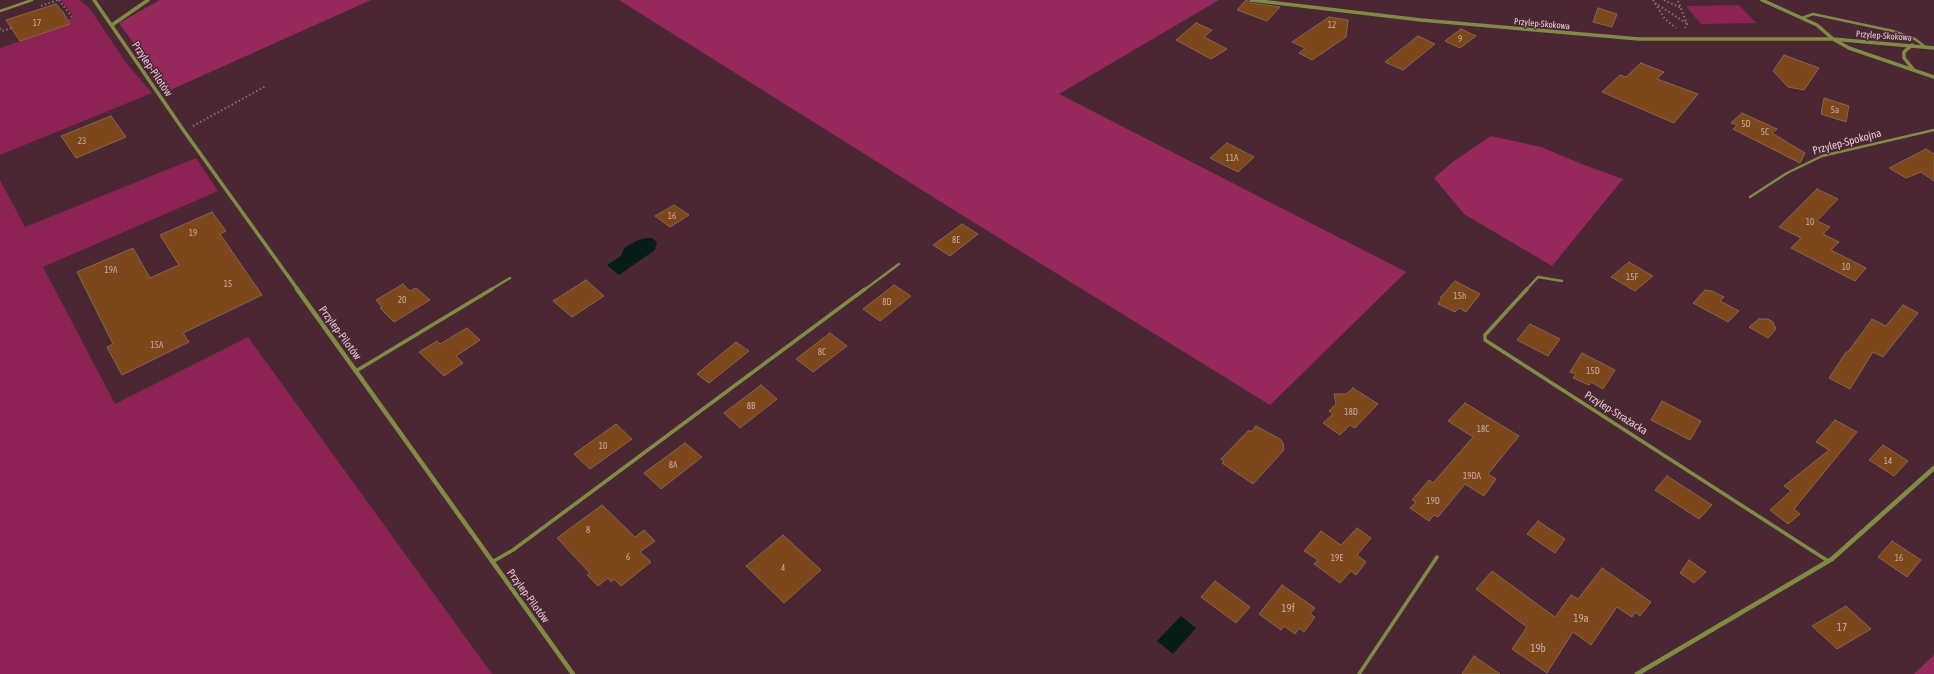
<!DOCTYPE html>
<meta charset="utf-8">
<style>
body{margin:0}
canvas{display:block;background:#4b2734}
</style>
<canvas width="1934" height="674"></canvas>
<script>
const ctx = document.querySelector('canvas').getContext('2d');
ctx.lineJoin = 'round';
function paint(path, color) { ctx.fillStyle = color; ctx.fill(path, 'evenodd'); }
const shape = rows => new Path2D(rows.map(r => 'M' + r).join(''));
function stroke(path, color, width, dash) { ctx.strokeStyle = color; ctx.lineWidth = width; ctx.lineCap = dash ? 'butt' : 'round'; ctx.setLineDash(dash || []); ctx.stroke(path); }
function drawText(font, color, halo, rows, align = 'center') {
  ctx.font = font + ' "Asap Condensed",sans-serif'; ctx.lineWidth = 3; ctx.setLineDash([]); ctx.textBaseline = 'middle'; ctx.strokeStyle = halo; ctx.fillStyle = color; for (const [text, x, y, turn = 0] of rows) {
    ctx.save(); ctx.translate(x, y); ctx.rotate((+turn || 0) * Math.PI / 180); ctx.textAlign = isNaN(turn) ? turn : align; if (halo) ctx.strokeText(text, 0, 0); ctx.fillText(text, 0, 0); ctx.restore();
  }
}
const green = shape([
 [61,0,80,0,90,9,127,64,152,93,0,155,0,48,69,24,67,20,74,17],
 [1739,5,1756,23,1701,24,1686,6],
 [196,158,218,191,43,267,115,404,248,337,492,674,0,674,0,180,25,227]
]);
const forest = shape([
 [160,0,371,0,168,91,119,23],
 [619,0,1219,0,1059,94,1406,272,1270,405,957,212],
 [1491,136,1541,147,1584,165,1623,179,1552,266,1464,214,1434,178,1454,161],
 [1934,655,1934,674,1914,674]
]);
const water = shape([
 [646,238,652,238,657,242,655,250,619,275,607,265,621,256,624,248,638,240],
 [1181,616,1196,628,1173,654,1157,641]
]);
const building = shape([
 [1246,0,1251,3,1280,7,1267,21,1237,10,1246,0],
 [56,4,63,12,70,24,20,41,6,20,56,4],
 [1598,8,1617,14,1612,27,1593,22,1598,8],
 [1329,17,1348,20,1346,37,1312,60,1299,53,1305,48,1292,42,1329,17],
 [1196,23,1212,30,1204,37,1227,49,1211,59,1176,40,1196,23],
 [1461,29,1476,36,1460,48,1445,41,1461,29],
 [1418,36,1435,44,1403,70,1385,62,1418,36],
 [1784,55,1819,68,1804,90,1788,87,1773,71,1784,55],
 [1641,63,1664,72,1657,79,1698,94,1674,123,1602,92,1620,75,1626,77,1641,63],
 [1824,98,1849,106,1846,122,1821,114,1824,98],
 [1742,113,1777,129,1772,133,1805,153,1800,163,1733,129,1737,125,1731,123,1742,113],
 [111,116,126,137,76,158,61,136,111,116],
 [1227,143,1254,157,1238,172,1210,158,1227,143],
 [1926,149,1934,154,1934,181,1921,172,1906,178,1889,168,1926,149],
 [1817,189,1838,199,1817,221,1830,227,1823,234,1839,242,1831,250,1866,268,1855,281,1791,248,1801,238,1779,227,1817,189],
 [674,205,689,215,670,227,655,216,674,205],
 [212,212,226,231,220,234,262,295,183,333,189,342,122,375,107,347,113,344,77,272,133,248,150,278,179,265,160,235,212,212],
 [962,224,978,234,950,256,933,245,962,224],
 [1629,262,1653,276,1635,291,1611,277,1629,262],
 [586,280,604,296,572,317,553,301,586,280],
 [1455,281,1480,294,1466,312,1459,308,1455,312,1438,304,1442,298,1440,298,1455,281],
 [403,284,410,291,416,288,430,300,394,322,380,308,382,307,376,300,403,284],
 [894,285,911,296,880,321,863,309,894,285],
 [1705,290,1712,291,1724,297,1720,301,1739,311,1728,322,1693,303,1705,290],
 [1903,305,1918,313,1883,357,1873,352,1850,389,1829,378,1846,352,1848,352,1872,319,1886,326,1903,305],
 [1759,319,1768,319,1773,322,1776,329,1768,338,1749,327,1759,319],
 [1530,324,1560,339,1548,356,1517,340,1530,324],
 [467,328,480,340,456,356,463,363,444,376,419,352,437,341,440,344,467,328],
 [830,333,847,346,813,372,796,359,830,333],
 [736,342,749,351,709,383,697,374,736,342],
 [1582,353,1615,370,1603,389,1591,382,1589,385,1573,378,1576,374,1570,372,1582,353],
 [761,385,777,399,740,428,724,413,761,385],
 [1353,388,1378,404,1355,428,1350,425,1340,435,1323,423,1333,414,1329,411,1336,404,1334,394,1346,394,1353,388],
 [1662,401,1701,421,1690,440,1651,420,1662,401],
 [1465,403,1519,436,1488,474,1496,479,1484,496,1465,484,1438,517,1434,515,1429,521,1410,508,1416,502,1412,500,1429,480,1433,483,1473,437,1448,421,1465,403],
 [1835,420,1857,432,1794,509,1800,514,1788,524,1770,510,1791,491,1784,486,1829,450,1816,442,1835,420],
 [616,424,632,439,590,469,574,454,616,424],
 [1256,426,1280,439,1283,443,1284,450,1253,484,1222,463,1224,461,1221,459,1249,430,1251,432,1256,426],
 [685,443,702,457,661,489,644,473,685,443],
 [1883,445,1908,461,1894,476,1869,460,1883,445],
 [1667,476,1712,505,1699,519,1655,490,1667,476],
 [602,505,635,537,644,530,655,541,640,552,651,562,621,586,614,579,611,582,608,578,598,586,587,575,590,573,557,538,602,505],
 [1538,521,1565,539,1555,553,1527,534,1538,521],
 [1357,528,1371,538,1357,555,1366,562,1356,575,1351,571,1340,583,1314,564,1318,560,1304,551,1321,531,1341,545,1357,528],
 [783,535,821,570,784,603,746,566,783,535],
 [1892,541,1921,560,1907,577,1878,557,1892,541],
 [1689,560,1706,572,1694,583,1680,573,1689,560],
 [1602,568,1651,602,1640,616,1635,612,1632,617,1617,607,1591,645,1573,632,1547,673,1512,649,1527,627,1476,589,1492,571,1555,617,1571,595,1578,599,1602,568],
 [1215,581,1250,607,1236,623,1201,597,1215,581],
 [1282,585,1315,608,1310,614,1315,617,1304,632,1299,628,1295,634,1284,626,1281,630,1259,614,1282,585],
 [1846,606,1871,629,1837,649,1812,626,1846,606],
 [1474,656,1500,674,1462,674,1474,656]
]);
const path = shape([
 [59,0,72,17],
 [1653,0,1665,19,1676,28],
 [1664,0,1681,8],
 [1678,1,1687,24,1685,28],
 [1655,3,1686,23],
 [41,6,58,0],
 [0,28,2,31,12,28],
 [193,126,266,86]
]);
const serviceFar1 = shape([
 [0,11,32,0],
 [1802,18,1813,14,1893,31,1915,39,1924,46],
 [1750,197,1787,173,1822,156,1934,130],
 [490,290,510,278],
 [864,290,899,264],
 [1526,290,1538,277,1562,281]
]);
const service = shape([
 [1527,289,1485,335,1485,340,1828,561],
 [356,371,492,289],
 [492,562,513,550,865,289],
 [1359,674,1437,557]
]);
const minorFar1 = shape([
 [94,0,184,131,298,290],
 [1251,0,1421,20,1639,39,1833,39,1934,48],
 [1762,0,1817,25,1833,39,1849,48,1934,77],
 [112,25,148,0],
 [1912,45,1904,52,1904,58,1914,70]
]);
const minor = shape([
 [297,289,573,674],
 [1637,674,1832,559,1934,468]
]);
const numberNames = [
 ["17",37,23],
 ["12",1332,25],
 ["9",1460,39],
 ["5a",1835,110],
 ["5D",1746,124],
 ["5C",1765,132],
 ["23",82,141],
 ["11A",1232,158],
 ["16",672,216],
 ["10",1810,222],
 ["19",193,233],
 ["8E",956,240],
 ["10",1846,267],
 ["19A",111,270],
 ["15F",1632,277],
 ["15",228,284],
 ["15h",1460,296],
 ["20",402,300],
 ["8D",887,302],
 ["15A",157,345],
 ["8C",822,352],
 ["15D",1593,371],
 ["8B",751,406],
 ["18D",1351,412],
 ["18C",1483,429],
 ["10",603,446],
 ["14",1888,461],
 ["8A",673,465],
 ["19DA",1472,476],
 ["19D",1433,501],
 ["8",588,530],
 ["6",628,557],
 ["19E",1337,558],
 ["16",1899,558],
 ["4",783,568]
];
const farStreetnames = [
 ["Przylep-Skokowa",1542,24,5],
 ["Przylep-Skokowa",1884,36,4]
];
const streetNames = [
 ["Przylep-Pilotów",152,69,56],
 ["Przylep-Spokojna",1847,142,-15],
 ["Przylep-Pilotów",340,333,54],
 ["Przylep-Strażacka",1616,413,32],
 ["Przylep-Pilotów",528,596,54]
];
const nearNumbernames = [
 ["19f",1288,609],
 ["19a",1581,619],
 ["17",1842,628],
 ["19b",1538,649]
];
paint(green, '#8c2354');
paint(forest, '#97285b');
paint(water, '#061d18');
paint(building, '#7b471b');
stroke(building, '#87654d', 1);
stroke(path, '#8d6e79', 2, [1.5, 2.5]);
stroke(serviceFar1, '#808b44', 2.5);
stroke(service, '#808b44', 3.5);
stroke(minorFar1, '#808b44', 3.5);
stroke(minor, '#808b44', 4.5);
drawText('9px', '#caaba6', null, numberNames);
drawText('9px', '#e4ccd4', '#4b2734', farStreetnames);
drawText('11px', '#e4ccd4', '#4b2734', streetNames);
drawText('11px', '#caaba6', null, nearNumbernames);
</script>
